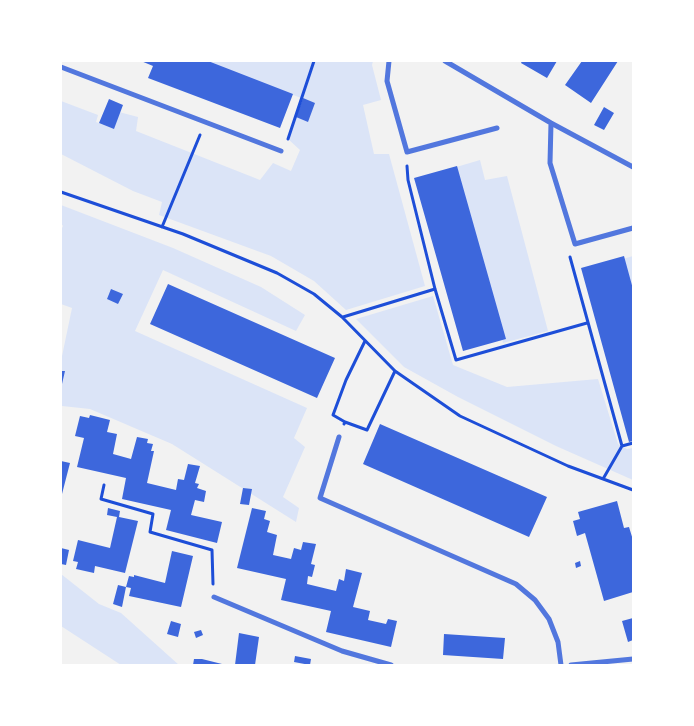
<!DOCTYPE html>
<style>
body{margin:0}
#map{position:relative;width:694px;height:726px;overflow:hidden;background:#f2f2f2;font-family:Quicksand,sans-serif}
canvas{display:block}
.frame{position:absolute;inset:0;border:62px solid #fff;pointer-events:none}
</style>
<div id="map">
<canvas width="694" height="726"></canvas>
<div class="frame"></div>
</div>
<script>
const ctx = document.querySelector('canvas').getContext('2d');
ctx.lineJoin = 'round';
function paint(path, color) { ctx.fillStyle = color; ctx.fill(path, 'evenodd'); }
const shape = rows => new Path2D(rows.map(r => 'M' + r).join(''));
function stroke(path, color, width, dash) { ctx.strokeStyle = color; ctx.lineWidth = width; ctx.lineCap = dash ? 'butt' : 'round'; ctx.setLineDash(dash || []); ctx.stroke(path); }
const green = shape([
 [206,61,373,61,372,65,381,100,363,105,374,154,389,154,425,286,346,310,314,281,271,256,159,215,162,202,133,191,61,154,61,101,98,115,96,122,112,128,119,112,138,117,136,131,260,180,273,163,291,171,300,150,288,139,301,98],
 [480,160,485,180,507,176,548,331,503,343,453,168],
 [61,205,173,248,261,287,305,315,296,331,163,270,135,331,307,408,294,438,305,447,283,497,299,508,296,522,172,444,90,409,62,406,61,410,61,361,72,308,61,304,61,230,63,226,61,223],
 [633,256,633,292,623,259],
 [433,296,453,365,507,387,598,379,618,444,627,449,633,448,633,480,556,446,458,397,404,367,356,319],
 [61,574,99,604,121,613,179,665,121,665,61,626]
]);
const building = shape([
 [141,61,208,61,293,94,280,128,148,78,153,66],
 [522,61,557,61,547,78,521,63],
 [582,61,618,61,591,103,565,85],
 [303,98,315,103,308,122,296,117],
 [109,99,123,105,114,129,99,123],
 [604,107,614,113,604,130,594,125],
 [457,166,506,339,463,351,414,178],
 [624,256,633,289,633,441,629,442,581,268],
 [168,284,335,358,317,398,150,324],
 [111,289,123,294,118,304,107,299],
 [61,371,65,371,62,384,61,384],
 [90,415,110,420,107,432,117,434,113,454,131,459,137,437,148,439,147,443,153,444,151,451,154,451,147,483,176,490,178,479,184,480,188,464,200,466,195,483,199,484,197,488,206,491,204,502,195,500,191,515,222,522,217,543,166,530,171,510,122,499,126,478,77,467,84,438,75,436,80,416,89,418],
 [380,424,547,497,529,537,363,464],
 [61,461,70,463,62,494,61,494],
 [243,488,252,489,249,505,240,504],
 [617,501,624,528,629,527,633,540,633,592,604,601,585,533,577,536,573,521,580,519,578,512],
 [108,508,120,511,119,517,138,521,125,573,95,566,94,573,76,569,78,562,73,561,78,540,110,548,117,517,107,515],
 [252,508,266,511,264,519,270,521,267,532,277,535,273,555,291,559,294,548,301,550,303,542,316,544,311,564,315,565,312,577,308,576,307,584,336,591,339,579,344,581,346,569,362,573,353,607,370,611,368,620,386,624,388,619,397,621,391,647,326,632,331,611,281,600,286,579,237,568],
 [61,548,69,550,66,565,61,564],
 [172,551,193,556,181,607,129,596,131,588,126,587,129,576,134,577,134,575,165,583],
 [580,561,581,566,576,568,575,563],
 [118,585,126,587,122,607,113,604],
 [633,618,633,640,628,642,622,621],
 [171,621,181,624,178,637,167,634],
 [201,630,203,635,196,638,194,632],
 [239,633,259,637,255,665,235,665],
 [444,634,505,638,503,659,443,655],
 [295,656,311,659,310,665,294,662],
 [194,659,202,659,226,665,193,665]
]);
const path = shape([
 [288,139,314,61],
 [407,166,408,180,435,289,456,360,587,323],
 [61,192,183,234,277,273,314,294,342,317,395,371,460,416,568,466,633,490],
 [162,227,200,135],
 [570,257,622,446,633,443],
 [343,317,435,289],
 [345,422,367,430,395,371],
 [344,424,345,422,333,415,346,380,365,341],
 [603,479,622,446],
 [104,485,101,499,153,514,150,532,212,550,213,584]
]);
const minor = shape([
 [389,61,387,81,407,152,497,128],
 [445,61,551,123,633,167],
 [61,67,281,151],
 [551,123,550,163,575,244,633,228],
 [339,437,320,498,516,584,535,600,549,619,558,642,561,665],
 [214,597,342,651,391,665],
 [571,665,633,659]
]);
paint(green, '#dbe4f7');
paint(building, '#3d67dc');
stroke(path, '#1d4ed8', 3);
stroke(minor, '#5277de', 5);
</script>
